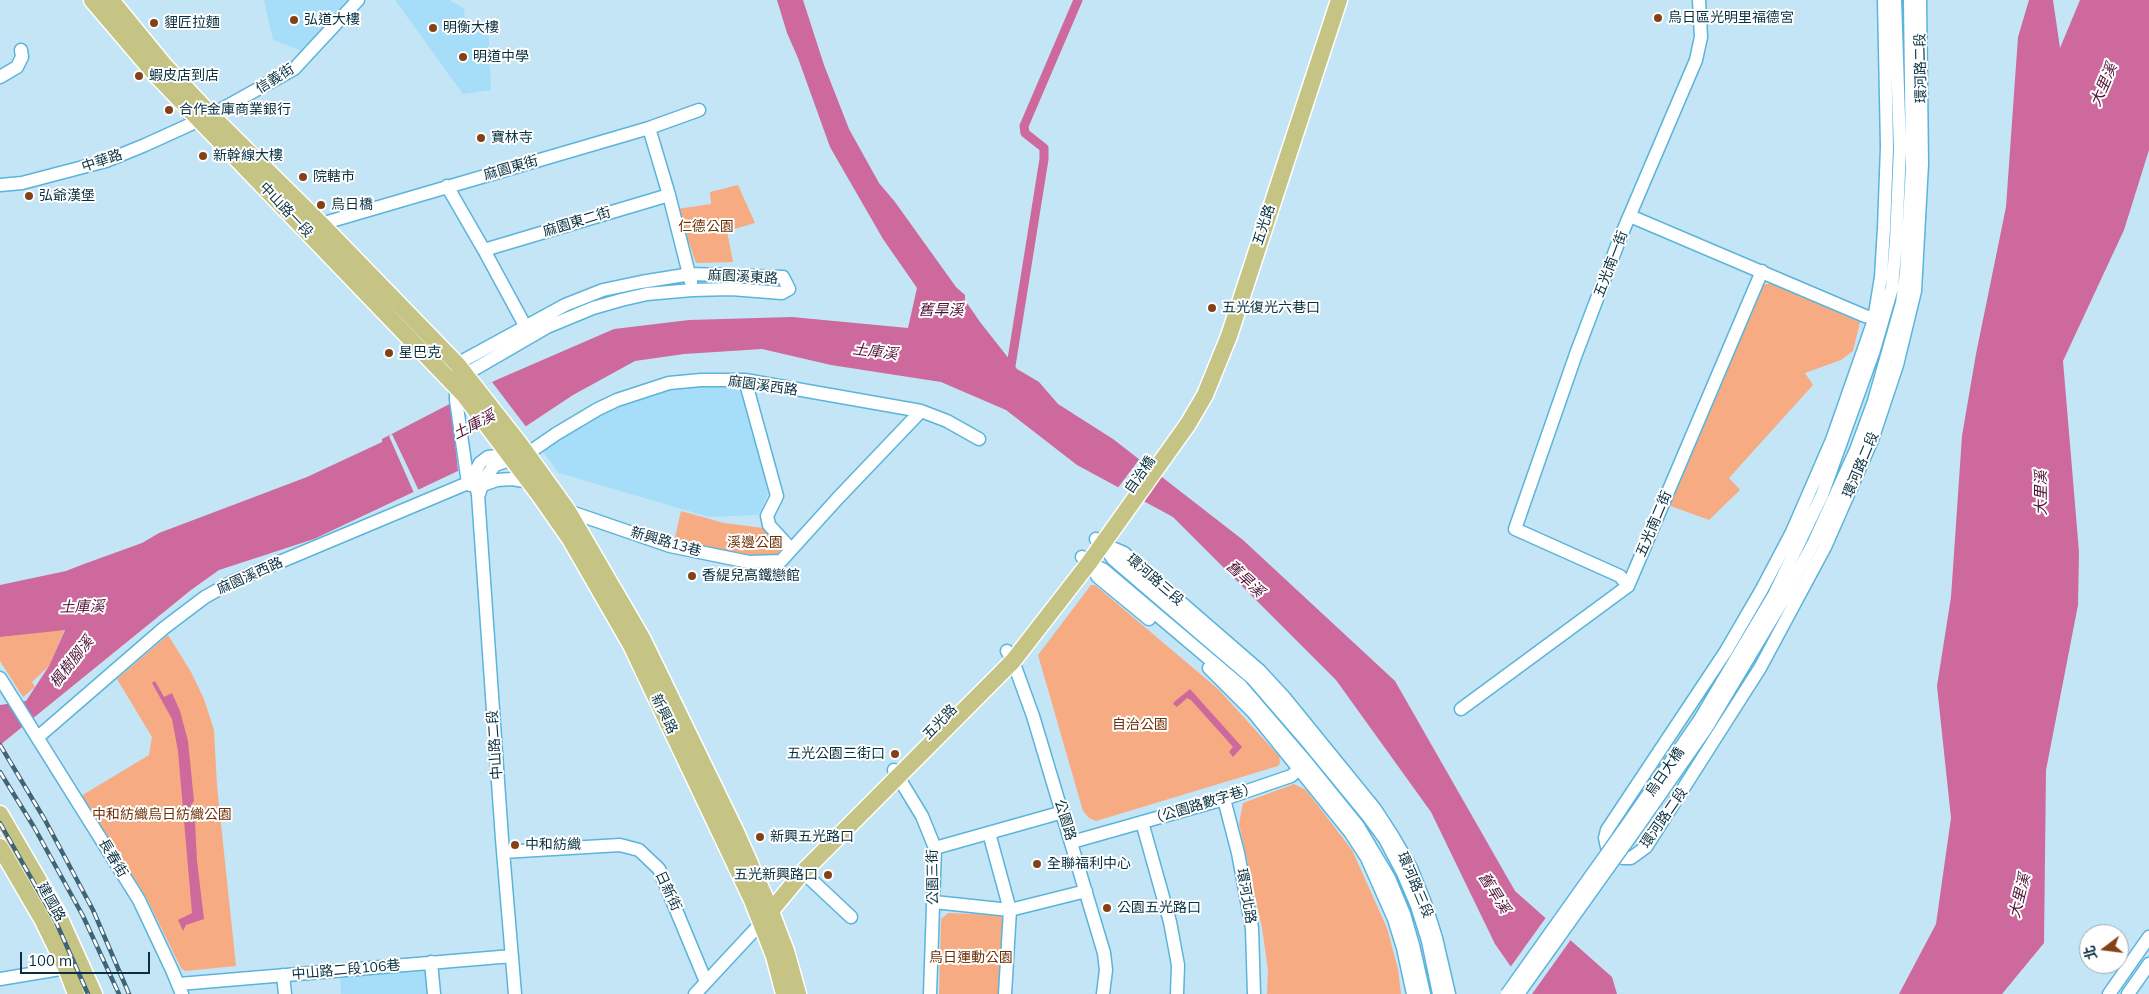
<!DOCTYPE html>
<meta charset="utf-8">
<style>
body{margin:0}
#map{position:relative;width:2149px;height:994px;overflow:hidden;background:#c4e5f5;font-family:Mulish,"Noto Sans TC",sans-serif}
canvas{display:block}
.north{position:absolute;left:2079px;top:924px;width:50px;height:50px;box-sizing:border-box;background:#fff;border:1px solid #9cacb3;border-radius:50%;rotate:255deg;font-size:14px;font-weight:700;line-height:20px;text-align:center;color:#083040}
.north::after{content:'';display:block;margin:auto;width:18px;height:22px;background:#854116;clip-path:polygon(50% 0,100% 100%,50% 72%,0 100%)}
.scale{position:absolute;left:20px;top:952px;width:130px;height:22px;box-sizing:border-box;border:2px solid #083040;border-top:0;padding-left:6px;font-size:15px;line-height:18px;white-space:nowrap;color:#083040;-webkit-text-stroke:4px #fff;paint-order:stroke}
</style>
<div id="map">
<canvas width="2149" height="994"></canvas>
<div class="north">北</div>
<div class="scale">100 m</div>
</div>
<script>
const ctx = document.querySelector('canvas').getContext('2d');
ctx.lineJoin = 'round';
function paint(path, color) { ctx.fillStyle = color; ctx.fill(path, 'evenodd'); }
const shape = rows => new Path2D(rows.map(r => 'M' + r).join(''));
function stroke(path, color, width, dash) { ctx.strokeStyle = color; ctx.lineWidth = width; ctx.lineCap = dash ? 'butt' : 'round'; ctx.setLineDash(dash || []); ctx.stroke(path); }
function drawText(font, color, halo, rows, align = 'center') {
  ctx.font = font + ' Mulish,"Noto Sans TC",sans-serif'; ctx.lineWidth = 4; ctx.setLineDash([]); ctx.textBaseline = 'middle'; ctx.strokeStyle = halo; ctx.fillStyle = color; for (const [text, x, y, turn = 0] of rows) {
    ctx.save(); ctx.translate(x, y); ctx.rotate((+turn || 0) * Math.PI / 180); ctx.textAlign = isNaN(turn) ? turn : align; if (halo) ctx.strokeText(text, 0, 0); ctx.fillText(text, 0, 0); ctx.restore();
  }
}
const built = shape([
 [264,0,348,0,302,51,273,40],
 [395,0,449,0,464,8,465,23,488,23,491,90,463,94],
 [717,384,743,391,768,493,759,515,709,517,559,473,541,449,603,413,665,391],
 [425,968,427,994,341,994,340,975]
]);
const green = shape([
 [738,185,755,223,727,231,733,262,696,263,677,209,711,204,710,192],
 [1770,283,1860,322,1853,351,1841,360,1805,373,1813,385,1729,478,1740,490,1709,520,1668,505,1763,285],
 [681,511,724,523,763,528,780,546,779,557,755,560,674,542],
 [1091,585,1095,585,1218,689,1279,756,1280,763,1278,766,1096,821,1089,818,1083,811,1038,655],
 [65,629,49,666,32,682,35,687,23,697,0,661,0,637],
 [168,635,191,672,204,699,214,730,217,786,236,966,185,971,181,968,146,897,81,796,149,755,152,737,117,679],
 [1294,784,1306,790,1352,850,1387,928,1398,969,1401,994,1267,994,1268,970,1262,928,1239,824,1243,803],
 [948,913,999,915,1003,918,1004,921,1000,994,939,994,941,919]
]);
const water = shape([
 [777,0,803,0,824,65,849,129,879,183,895,202,956,287,965,295,965,300,980,322,1017,369,1039,382,1058,404,1113,439,1243,540,1395,681,1515,891,1612,977,1617,994,1530,994,1495,944,1431,812,1336,680,1173,517,1077,465,1006,410,941,382,831,365,762,349,684,354,635,361,573,395,460,470,314,539,219,570,191,590,0,745,0,705,26,701,49,666,65,630,0,637,0,585,66,571,84,564,142,543,159,533,307,477,382,442,382,439,494,381,614,329,689,320,792,317,908,328,917,288,883,239,830,147,798,58,787,33],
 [2029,0,2053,0,2060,48,2080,0,2149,0,2149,150,2124,230,2063,361,2079,552,2078,605,2046,770,2044,943,2002,994,1899,994,1936,924,1951,818,1937,686,1951,597,1962,436,1976,354,2006,207,2018,37],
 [155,681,164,697,172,693,180,711,188,741,194,801,191,805,192,816,195,822,197,861,204,919,186,925,183,931,178,920,192,913,178,751,172,719,152,683],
 [1190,689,1242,747,1233,757,1229,752,1233,747,1191,700,1187,698,1177,707,1173,704,1174,702]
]);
const pier = shape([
 [492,382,527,428,494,451,458,471,451,402],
 [392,434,419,491,414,493,389,436],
 [1141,457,1161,473,1140,502,1117,489],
 [1547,916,1572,938,1532,994,1527,994,1509,969]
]);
const canal = shape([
 [1010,372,1044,159,1044,148,1025,133,1024,126,1078,0]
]);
const minor = shape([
 [1884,0,1887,147,1884,228,1881,277,1874,320,1832,440,1792,532,1762,589,1726,651,1607,830,1605,838,1607,847,1614,855,1623,858,1631,858,1646,847,1760,668,1825,547,1872,440,1897,365,1915,291,1922,164,1920,0],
 [0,77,17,67,22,57,21,50],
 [649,128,669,195,691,282],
 [0,185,22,183,106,161,145,145,211,115,294,69,358,0],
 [447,186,484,250,529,333],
 [1630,216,1865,316,1881,320],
 [321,224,649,128,699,110],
 [484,250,669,195],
 [457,364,565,305,603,290,641,282,691,274,783,277,789,289,782,293,731,289,692,290,647,294,621,300,593,308,547,327,466,374],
 [745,380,777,496,767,516,769,525,791,549],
 [456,387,456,400,468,483,470,485],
 [514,454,488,457,480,463,474,474,478,495,502,839,515,994],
 [480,486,497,480,512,479,530,482],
 [479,494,484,479,495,465,527,454,556,434,598,409,617,400,669,383,701,380,745,380,921,411,947,421,979,439],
 [568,511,670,546,749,562,781,561,838,498,921,411],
 [1096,539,1103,544,1113,559,1253,679,1304,738,1368,816,1385,839,1403,873,1417,906,1428,941,1439,994],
 [1103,544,1124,553,1260,671,1284,697,1375,809,1392,835,1411,868,1425,903,1436,938,1449,994],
 [1082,557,1089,563,1104,570,1240,685,1307,763,1358,826,1389,878,1404,914,1413,945,1424,994],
 [1089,563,1098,577,1149,619],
 [1628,586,1620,576,1515,529,1576,354,1620,238,1696,60,1701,37,1699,0],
 [1007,651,1013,661,1033,716,1104,953,1106,970,1103,994],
 [1209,668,1253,712,1350,832,1367,858,1394,919,1403,948,1413,994],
 [0,678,139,900,172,970,182,994],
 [1461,709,1628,586,1762,271],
 [38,737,164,628,205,597,232,582,468,483],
 [894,770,922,816,935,848,930,994],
 [1224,799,1238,853,1252,928,1254,994],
 [1630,821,1699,721,1774,595,1822,495,1873,353,1892,288,1896,241,1900,148,1895,0],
 [1142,822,1170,922,1178,965,1177,994],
 [1638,826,1707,727,1783,600,1814,542,1856,450,1874,401,1902,303,1906,273,1912,168,1910,0],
 [989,833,1010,910,1005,994],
 [1072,842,1224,799,1291,776,1303,766],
 [935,848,1063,812],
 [503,852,620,845,639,850,659,869,706,982],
 [803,872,851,917],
 [934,902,1010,910,1086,891],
 [431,962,434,994],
 [283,975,285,994],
 [0,979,66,968],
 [179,984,512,956],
 [695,994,762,922],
 [2109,994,2149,937],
 [2128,994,2149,964]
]);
const major = shape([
 [92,0,155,74,464,395,540,496,570,539,631,645,752,900,774,956,784,994],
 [111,0,165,66,211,115,321,224,457,364,519,443,568,511,642,638,736,832,770,909,786,951,798,994],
 [0,814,57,912,94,994],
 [0,847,42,919,66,968,76,994],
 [765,918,803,872,1013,661,1089,563,1188,424,1205,395,1229,336,1339,0]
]);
const rail = shape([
 [0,745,45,820,93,910,129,994],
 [0,772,34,827,83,916,119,994],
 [0,823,56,922,88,994]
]);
const minorBridge = shape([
 [1507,994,1630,821],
 [1518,994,1638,826]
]);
const markers = [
 [1658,18,5,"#854116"],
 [294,20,5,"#854116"],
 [154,23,5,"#854116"],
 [433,28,5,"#854116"],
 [463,57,5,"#854116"],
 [139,76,5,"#854116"],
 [169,110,5,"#854116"],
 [481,138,5,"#854116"],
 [203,156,5,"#854116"],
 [303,177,5,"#854116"],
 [29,196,5,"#854116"],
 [321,205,5,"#854116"],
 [1212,308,5,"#854116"],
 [389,353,5,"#854116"],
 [692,576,5,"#854116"],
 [895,754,5,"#854116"],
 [760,837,5,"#854116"],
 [515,845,5,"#854116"],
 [1037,864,5,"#854116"],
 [828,875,5,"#854116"],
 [1107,908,5,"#854116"]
];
const poiNames = [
 ["烏日區光明里福德宮",1668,18],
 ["弘道大樓",304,20],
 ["貍匠拉麵",164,23],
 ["明衡大樓",443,28],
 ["明道中學",473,57],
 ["蝦皮店到店",149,76],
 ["合作金庫商業銀行",179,110],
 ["寶林寺",491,138],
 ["新幹線大樓",213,156],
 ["院轄市",313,177],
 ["弘爺漢堡",39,196],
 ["烏日橋",331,205],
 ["五光復光六巷口",1222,308],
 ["星巴克",399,353],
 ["香緹兒高鐵戀館",702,576],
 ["五光公園三街口",885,754,"right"],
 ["新興五光路口",770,837],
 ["中和紡織",525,845],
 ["全聯福利中心",1047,864],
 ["五光新興路口",818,875,"right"],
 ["公園五光路口",1117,908]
];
const streetNames = [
 ["環河路二段",1921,68,-91],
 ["信義街",275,79,-32],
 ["中華路",102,161,-19],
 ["麻園東街",511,168,-16],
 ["中山路一段",286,210,46],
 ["麻園東二街",577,222,-17],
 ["五光路",1264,225,-72],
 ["五光南一街",1611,264,-69],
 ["麻園溪東路",743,277,3],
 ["麻園溪西路",763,386,8],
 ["環河路二段",1861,465,-67],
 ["自治橋",1140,475,-55],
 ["五光南二街",1654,524,-67],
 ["新興路13巷",666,542,16],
 ["麻園溪西路",250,576,-24],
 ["環河路三段",1155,580,41],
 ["新興路",664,714,64],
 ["五光路",940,722,-46],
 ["中山路二段",495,745,-94],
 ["烏日大橋",1665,772,-55],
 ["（公園路數字巷）",1203,804,-17],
 ["環河路二段",1664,818,-55],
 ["公園路",1065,820,73],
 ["長春街",113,858,59],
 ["公園三街",933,877,-91],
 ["環河路三段",1415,885,67],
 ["日新街",668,891,65],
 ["環河北路",1246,896,80],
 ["建國路",51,902,61],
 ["中山路二段106巷",346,970,-5]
];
const parkNames = [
 ["仁德公園",706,227],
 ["溪邊公園",755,543],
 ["自治公園",1140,725],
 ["中和紡織烏日紡織公園",162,815],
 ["烏日運動公園",971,958]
];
const waterNames = [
 ["大里溪",2104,85,-67],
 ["舊旱溪",941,310],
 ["土庫溪",875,352,7],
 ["土庫溪",474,425,-27],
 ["大里溪",2041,493,-90],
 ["舊旱溪",1245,579,43],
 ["土庫溪",82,607,-1],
 ["楓樹腳溪",72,662,-52],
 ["舊旱溪",1494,893,58],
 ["大里溪",2020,896,-76]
];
paint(built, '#a6ddf8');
paint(green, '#f7ab82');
paint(water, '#cd699d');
paint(pier, '#c4e5f5');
stroke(canal, '#cd699d', 9);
stroke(minor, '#5bb4db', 15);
stroke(major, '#fff', 19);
stroke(minor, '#fff', 12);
stroke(major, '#c5c485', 16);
stroke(rail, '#3f6575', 4.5);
stroke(rail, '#fff', 2.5, [8]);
stroke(minorBridge, '#5bb4db', 15, []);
stroke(minorBridge, '#fff', 12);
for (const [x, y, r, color] of markers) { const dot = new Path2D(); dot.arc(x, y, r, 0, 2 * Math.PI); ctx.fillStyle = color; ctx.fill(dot); stroke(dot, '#fff', 2); }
drawText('14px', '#083040', '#fff', poiNames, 'left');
drawText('14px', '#083040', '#fff', streetNames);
drawText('14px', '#6f3105', '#fff', parkNames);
drawText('italic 15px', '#501136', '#fff', waterNames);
</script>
